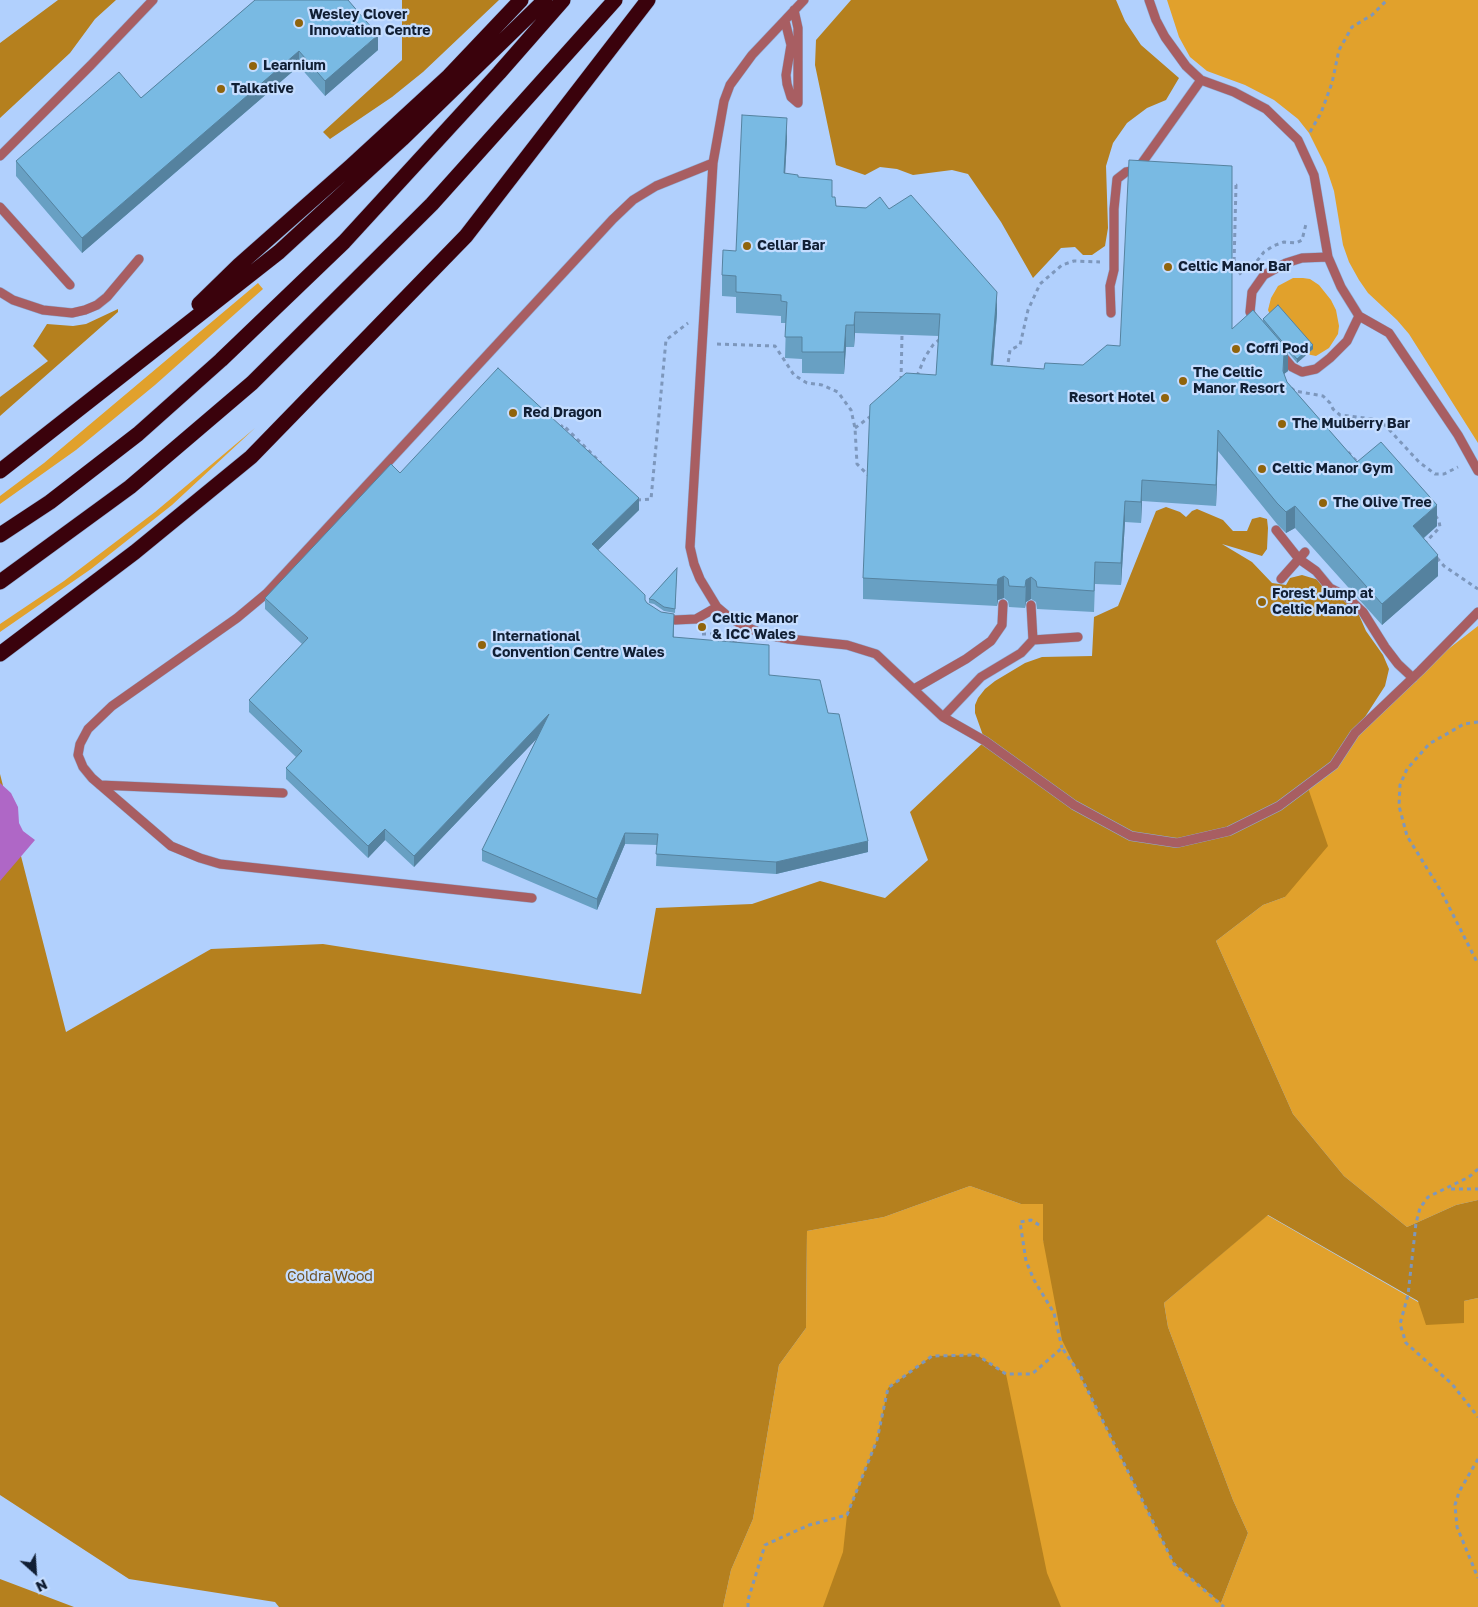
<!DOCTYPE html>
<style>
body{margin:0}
#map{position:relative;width:1478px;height:1607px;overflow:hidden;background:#b1d0fd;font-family:"Golos Text",sans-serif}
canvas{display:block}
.north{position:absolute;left:10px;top:1547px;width:50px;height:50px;-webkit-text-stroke:4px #c5ddff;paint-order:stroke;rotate:154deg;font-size:14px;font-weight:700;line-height:20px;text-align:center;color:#111f34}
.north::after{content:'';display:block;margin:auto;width:18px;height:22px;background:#111f34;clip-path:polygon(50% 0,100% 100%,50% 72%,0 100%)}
</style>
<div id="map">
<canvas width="1478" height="1607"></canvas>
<div class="north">N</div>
</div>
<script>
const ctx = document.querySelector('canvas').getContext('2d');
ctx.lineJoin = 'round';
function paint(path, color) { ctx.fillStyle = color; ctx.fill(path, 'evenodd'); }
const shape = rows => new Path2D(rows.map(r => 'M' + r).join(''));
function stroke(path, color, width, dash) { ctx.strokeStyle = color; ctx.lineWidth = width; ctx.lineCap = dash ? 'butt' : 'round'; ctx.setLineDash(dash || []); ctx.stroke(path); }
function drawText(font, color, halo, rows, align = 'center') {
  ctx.font = font + ' "Golos Text",sans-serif'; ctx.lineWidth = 4.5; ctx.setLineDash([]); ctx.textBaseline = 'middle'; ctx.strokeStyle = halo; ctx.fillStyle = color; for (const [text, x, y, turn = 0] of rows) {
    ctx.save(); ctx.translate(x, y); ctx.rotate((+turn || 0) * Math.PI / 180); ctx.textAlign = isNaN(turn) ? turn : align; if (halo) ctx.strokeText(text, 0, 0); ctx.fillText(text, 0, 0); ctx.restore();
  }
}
const green = shape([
 [1167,0,1478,0,1478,443,1409,334,1397,320,1368,293,1359,280,1349,262,1343,245,1334,191,1326,167,1309,133,1298,119,1274,100,1245,85,1207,71,1190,57,1179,37],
 [1293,278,1303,278,1310,279,1319,285,1331,300,1336,310,1339,326,1338,334,1329,348,1316,356,1306,354,1271,317,1268,310,1271,298,1278,286],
 [258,283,263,289,155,385,76,450,0,504,0,496,44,463],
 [255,428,172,505,91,569,0,632,0,624,64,581,155,512],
 [1478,626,1478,1200,1456,1205,1407,1227,1344,1176,1293,1114,1216,941,1263,905,1285,897,1307,785,1355,733,1420,671],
 [970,1186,1021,1204,1043,1204,1043,1240,1221,1603,1248,1533,1233,1500,1168,1327,1164,1303,1267,1215,1418,1302,1464,1301,1478,1298,1478,1607,723,1607,731,1570,753,1519,779,1365,806,1328,807,1231,884,1217]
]);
const forest = shape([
 [58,0,116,0,95,19,70,53,0,118,0,43],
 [402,0,499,0,423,72,392,97,330,139,323,132,402,60],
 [851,0,1116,0,1125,21,1141,45,1179,78,1166,100,1147,108,1127,123,1113,143,1106,166,1108,228,1105,246,1092,255,1083,255,1075,247,1061,248,1033,278,1001,222,968,174,952,170,913,175,897,169,880,167,865,175,836,165,815,65,816,40],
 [118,309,118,312,0,416,0,397,48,361,33,346,47,324,73,326,86,324],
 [1166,507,1180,512,1186,517,1192,511,1197,509,1223,520,1233,531,1247,531,1252,519,1260,517,1267,519,1268,528,1267,549,1262,556,1222,544,1252,562,1272,583,1286,585,1290,578,1302,575,1322,581,1324,588,1355,606,1366,631,1383,655,1389,669,1385,686,1334,765,1307,785,1328,846,1285,897,1263,905,1216,941,1293,1114,1344,1176,1407,1227,1456,1205,1478,1200,1478,1298,1464,1301,1464,1323,1426,1325,1418,1301,1268,1215,1164,1303,1168,1327,1233,1500,1248,1533,1221,1603,1174,1564,1062,1340,1043,1240,1043,1204,1021,1204,970,1186,884,1217,807,1231,806,1328,779,1365,753,1519,731,1570,723,1607,279,1607,275,1602,129,1579,0,1495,0,774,66,1032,211,949,323,944,641,994,656,908,752,904,820,881,885,898,928,860,910,812,985,741,975,713,975,705,978,698,985,689,995,681,1025,663,1042,657,1092,656,1094,617,1118,606,1156,511],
 [977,1355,1006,1374,1047,1573,1061,1607,823,1607,843,1552,847,1515,877,1440,888,1388,932,1356],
 [0,1579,74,1607,0,1607]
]);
const water = shape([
 [0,783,11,793,18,807,19,823,23,831,35,840,0,881]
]);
const path = shape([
 [1310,132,1321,113,1332,83,1339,50,1352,27,1372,15,1387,0],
 [1228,184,1236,185,1234,265,1242,276],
 [1257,261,1264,252,1273,246,1284,242,1296,243,1302,240,1306,224],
 [717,344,775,346,794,375,807,383,822,385,838,392,851,410,855,428,857,464,869,476],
 [1007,370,1010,350,1020,345,1028,310,1040,284,1062,265,1074,261,1100,262],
 [917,376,925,357,933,345,940,339],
 [901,380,902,335],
 [1291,388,1295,391,1323,396,1330,403,1333,409,1340,415,1373,419,1383,423,1419,462,1435,474,1444,474,1458,467],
 [560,428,563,425,601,463],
 [855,428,871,416],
 [1348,452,1359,464],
 [637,500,651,499,666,340,688,323],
 [1424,544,1440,527,1439,521,1435,515],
 [1437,558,1444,566,1478,589],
 [702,634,715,634,739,643],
 [1478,722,1464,724,1429,744,1407,769,1400,785,1399,806,1407,836,1441,891,1478,964],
 [1478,1169,1469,1177,1428,1197,1420,1208,1416,1223,1408,1295,1400,1324,1406,1343,1452,1384,1478,1417],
 [1451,1189,1478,1189],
 [1039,1225,1031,1220,1020,1222,1026,1261,1034,1280,1054,1313,1062,1348],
 [1478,1459,1459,1492,1455,1505,1457,1527,1478,1578],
 [748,1607,748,1600,765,1545,809,1525,847,1515,877,1440,888,1388,932,1356,977,1355,1006,1374,1032,1374,1062,1348,1078,1371,1174,1564,1224,1607]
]);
const service = shape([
 [804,0,752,55,730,85,724,101,713,163,690,547,694,564,700,579,717,607,730,618,746,627,766,635,789,639,847,645,876,654,943,717,985,741,1074,805,1131,836,1177,843,1229,831,1279,806,1334,765,1355,733,1420,671,1478,612],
 [1149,0,1156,20,1165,37,1186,66,1201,80,1234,92,1266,109,1298,140,1314,175,1328,257,1341,287,1359,316,1389,333,1458,435,1478,471],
 [794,10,798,28,798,103],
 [785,21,791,45,786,75,787,84,791,97,798,103],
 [0,156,91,65,153,0],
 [0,207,70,285],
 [0,292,13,300,43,310,72,313,85,310,97,305,107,297,139,259],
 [1111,313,1110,286,1114,270,1114,209,1117,179,1126,172,1137,170,1201,80],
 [1255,322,1250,312,1252,292,1264,275,1286,263,1302,258,1328,257],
 [1281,354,1292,367,1302,372,1316,369,1330,358,1347,341,1359,316],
 [1276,530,1299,559,1316,571,1330,588,1346,596,1363,612,1385,647,1398,664,1413,678],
 [1281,579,1305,552],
 [663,617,675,620,696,619,717,607],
 [1033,640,1078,637],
 [914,689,966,659,991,641,1002,625,1003,604],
 [943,717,981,677,1021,653,1033,640,1031,605],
 [100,785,283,793],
 [532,898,220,864,200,858,171,846,92,778,83,767,78,755,80,744,88,729,112,706,237,618,267,593,613,219,633,200,656,186,713,163]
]);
const motorway = shape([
 [199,304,239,265,351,166,449,76,521,0],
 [0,471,279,252,402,139,545,0],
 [0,535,50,502,138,434,221,360,344,242,499,73,563,0],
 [0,582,130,487,252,383,432,204,615,0],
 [0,654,135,552,251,457,466,236,648,0]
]);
const wall = shape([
 [255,0,378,50,325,96,299,66,82,253,16,176,16,161,141,98],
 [787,139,785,173,798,177,832,197,836,206,889,209,997,313,993,365,1044,369,1083,365,1120,346,1232,329,1263,321,1263,319,1313,349,1297,363,1288,352,1288,371,1284,374,1287,382,1357,462,1437,526,1424,538,1438,576,1382,625,1295,528,1286,533,1277,524,1218,451,1216,506,1142,501,1141,523,1125,522,1121,585,1095,584,1094,612,1037,609,1036,602,1031,599,1026,602,1025,608,1009,607,1008,601,1004,598,998,600,997,606,863,599,863,578,936,375,939,336,855,333,854,347,846,347,844,374,802,373,802,359,785,358,786,323,781,323,781,316,736,313,736,297,722,296,722,275,736,251],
 [400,473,639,510,598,550,647,603,674,625,674,637,769,675,828,713,868,852,776,874,656,866,657,845,625,844,597,910,482,861,482,850,537,738,414,867,385,840,368,858,286,779,286,768,296,757,249,712,249,700,302,644,265,609,265,598],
 [677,568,675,613,664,611,654,604,649,603,649,599]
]);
const shadedWall = shape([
 [378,35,378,50,325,96,325,81],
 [299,51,299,66,82,253,82,238],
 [787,118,787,139,784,194,784,173],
 [997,292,997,313,991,387,991,365],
 [855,312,855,333,854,347,854,325],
 [846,325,846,347,844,374,844,352],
 [1313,345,1313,349,1297,363,1297,359],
 [1288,350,1288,371,1284,374,1283,392,1284,353],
 [1218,430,1218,451,1216,506,1216,485],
 [1142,480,1142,501,1141,523,1141,502],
 [639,498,639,510,592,556,592,544],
 [1125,501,1125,522,1121,585,1121,563],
 [1437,505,1437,526,1413,547,1413,526],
 [1295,506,1295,528,1286,533,1286,512],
 [1438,555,1438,576,1382,625,1382,604],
 [1004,576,1004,598,998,600,997,606,997,585,998,579],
 [1031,577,1031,599,1026,602,1025,608,1026,580],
 [549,714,549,726,414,867,414,856],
 [385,829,385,840,368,858,368,846],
 [625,833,625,844,597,910,597,899],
 [868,841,868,852,776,874,776,862]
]);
const building = shape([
 [255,0,348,0,378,35,325,81,299,51,82,238,16,161,119,72,141,98,255,0],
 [742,115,787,118,784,173,798,175,798,177,832,180,832,197,835,197,836,206,866,208,880,197,889,209,911,195,997,292,991,365,1044,369,1045,363,1083,365,1107,345,1120,346,1129,160,1232,166,1232,329,1253,310,1288,350,1284,353,1283,371,1287,382,1357,462,1381,442,1437,505,1413,526,1438,555,1382,604,1295,506,1286,512,1277,503,1218,430,1216,485,1142,480,1141,502,1125,501,1121,563,1095,562,1094,591,1037,587,1036,581,1031,577,1026,580,1025,587,1009,586,1008,579,1004,576,998,579,997,585,863,578,870,405,906,373,936,375,940,314,855,312,854,325,846,325,844,352,802,352,802,337,785,337,787,302,781,301,781,295,736,292,736,276,722,275,723,250,736,251,742,115],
 [1278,305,1313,345,1297,359,1263,319,1278,305],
 [498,368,639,498,592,544,645,595,645,600,647,603,661,612,674,614,673,637,769,645,769,675,820,680,828,713,839,714,868,841,776,862,656,854,658,834,625,833,597,899,482,850,549,714,414,856,385,829,368,846,286,768,302,751,249,700,308,638,265,598,391,464,400,473,498,368],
 [677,568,675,609,664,607,654,600,649,599,677,568]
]);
const markers = [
 [299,23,5,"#90640c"],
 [253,66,5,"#90640c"],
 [221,89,5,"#90640c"],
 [747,246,5,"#90640c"],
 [1168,267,5,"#90640c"],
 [1236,349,5,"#90640c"],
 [1183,381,5,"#90640c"],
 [1165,398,5,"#90640c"],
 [513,413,5,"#90640c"],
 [1282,424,5,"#90640c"],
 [1262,469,5,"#90640c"],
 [1323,503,5,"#90640c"],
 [1262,602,5,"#90640c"],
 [702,627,5,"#90640c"],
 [482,645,5,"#90640c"]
];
const poiNames = [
 ["Wesley Clover",309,15],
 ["Innovation Centre",309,31],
 ["Learnium",263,66],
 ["Talkative",231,89],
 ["Cellar Bar",757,246],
 ["Celtic Manor Bar",1178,267],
 ["Coffi Pod",1246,349],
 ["The Celtic",1193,373],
 ["Manor Resort",1193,389],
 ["Resort Hotel",1155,398,"right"],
 ["Red Dragon",523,413],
 ["The Mulberry Bar",1292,424],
 ["Celtic Manor Gym",1272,469],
 ["The Olive Tree",1333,503],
 ["Forest Jump at",1272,594],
 ["Celtic Manor",1272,610],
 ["Celtic Manor",712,619],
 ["& ICC Wales",712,635],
 ["International",492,637],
 ["Convention Centre Wales",492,653]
];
const parkNames = [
 ["Coldra Wood",330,1277]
];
paint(green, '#e1a12c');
paint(forest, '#b5801e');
paint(water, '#af67c6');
stroke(service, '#91add5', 10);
stroke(motorway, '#91add5', 16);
stroke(path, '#7d97bc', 3, [4, 4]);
stroke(service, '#a85e62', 9);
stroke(motorway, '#3a020c', 15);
paint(wall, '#68a0c3');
paint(shadedWall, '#55829f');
paint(building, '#79bae3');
stroke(building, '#55829f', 1);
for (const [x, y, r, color] of markers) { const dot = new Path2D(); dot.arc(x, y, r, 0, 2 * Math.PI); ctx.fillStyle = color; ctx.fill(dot); stroke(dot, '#c5ddff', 2); }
drawText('bold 14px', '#111f34', '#c5ddff', poiNames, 'left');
drawText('14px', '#6c4f20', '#c5ddff', parkNames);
</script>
